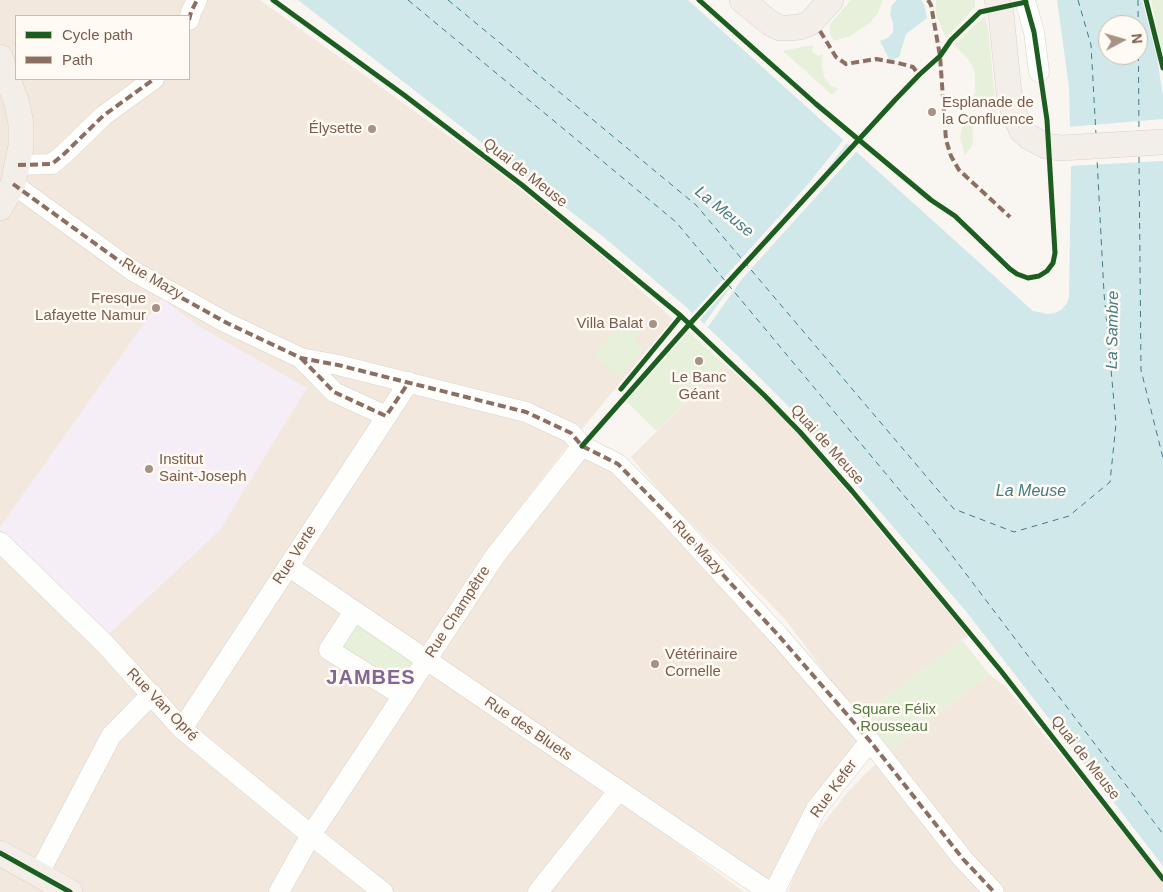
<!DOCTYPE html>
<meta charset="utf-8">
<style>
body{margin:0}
#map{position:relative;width:1163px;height:892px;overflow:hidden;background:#f9f5f0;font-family:Arial,sans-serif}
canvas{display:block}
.legend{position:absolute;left:15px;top:15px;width:175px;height:65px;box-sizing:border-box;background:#fffaf3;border:1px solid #cabbb1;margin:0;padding:6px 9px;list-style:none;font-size:15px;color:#7a5c4d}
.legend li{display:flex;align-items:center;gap:10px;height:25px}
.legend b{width:25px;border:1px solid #cabbb1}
.north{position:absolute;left:1098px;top:15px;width:50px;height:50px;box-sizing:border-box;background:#fffaf3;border:1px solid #cabbb1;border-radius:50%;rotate:84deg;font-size:14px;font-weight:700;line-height:20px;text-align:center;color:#7a5c4d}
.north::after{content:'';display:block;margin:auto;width:18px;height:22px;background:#a69286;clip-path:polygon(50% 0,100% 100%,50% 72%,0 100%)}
</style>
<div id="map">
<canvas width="1163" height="892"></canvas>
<ul class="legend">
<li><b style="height:6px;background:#1b5e20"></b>Cycle path</li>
<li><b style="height:6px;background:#8d6e63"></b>Path</li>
</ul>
<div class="north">N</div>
</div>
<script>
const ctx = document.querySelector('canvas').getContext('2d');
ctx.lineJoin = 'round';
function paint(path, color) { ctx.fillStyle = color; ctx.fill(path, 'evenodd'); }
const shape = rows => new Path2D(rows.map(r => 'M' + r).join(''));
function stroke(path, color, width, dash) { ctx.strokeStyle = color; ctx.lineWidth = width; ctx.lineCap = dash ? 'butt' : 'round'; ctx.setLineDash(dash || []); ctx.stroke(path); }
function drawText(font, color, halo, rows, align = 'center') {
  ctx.font = font + ' Arial,sans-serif'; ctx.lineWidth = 5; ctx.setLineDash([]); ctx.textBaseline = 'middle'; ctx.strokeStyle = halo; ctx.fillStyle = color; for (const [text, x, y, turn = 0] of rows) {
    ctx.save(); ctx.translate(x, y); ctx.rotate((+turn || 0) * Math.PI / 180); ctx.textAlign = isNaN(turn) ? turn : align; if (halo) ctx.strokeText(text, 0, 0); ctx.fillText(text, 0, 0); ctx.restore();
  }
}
const residential = shape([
 [0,0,260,0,492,167,581,238,673,319,561,454,481,558,414,661,603,788,744,892,0,892],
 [16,16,189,16,189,79,16,79],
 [724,364,761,396,796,431,968,636,858,717,785,619,663,495,631,457,709,380],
 [589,453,608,464,870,741,774,892,427,660,495,556],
 [989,674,1006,687,1163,883,1163,892,788,892,798,866,813,837,847,793,866,773,890,751]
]);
const education = shape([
 [162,298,195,324,307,388,220,530,108,635,53,587,0,530,0,527]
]);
const green = shape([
 [851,0,883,0,878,13,870,23,850,36,834,41,830,33,830,24],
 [936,0,974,0,975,3,975,7,946,38,936,15],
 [1151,0,1163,0,1163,54],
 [985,16,988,29,997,119,988,115,991,110,983,105,980,110,972,100,975,91,975,75,973,67,968,59,954,45],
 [806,46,813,46,812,52,820,56,822,54,823,55,822,65,824,77,831,86,838,89,832,95,783,51],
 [967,114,972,119,973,144,965,155,960,137,963,123],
 [628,314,645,328,635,340,644,348,619,378,593,355],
 [689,332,724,364,657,431,626,401],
 [355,619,412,661,398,680,340,648],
 [962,640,989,674,890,751,858,717]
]);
const water = shape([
 [298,0,688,0,1033,311,1048,314,1055,313,1062,309,1067,303,1069,297,1071,170,1069,87,1057,0,1142,0,1157,58,1163,96,1163,866,965,610,794,412,739,357,685,306,606,239],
 [1108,25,1138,25,1138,55,1108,55],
 [897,0,921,0,924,4,927,18,906,34,899,57,890,61,880,41,888,38,893,32,893,23,890,14,892,5]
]);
const pier = shape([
 [1163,119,1163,161,1069,166,1068,127],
 [844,139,847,143,820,179,852,143,859,149,742,279,708,327,704,324,733,283,698,322,691,315,809,183]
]);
const ferry = shape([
 [408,0,676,222,932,529,1163,834],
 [448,0,696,205,954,509,1014,532,1069,516,1110,482,1116,424,1104,293,1097,159],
 [1078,0,1091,45,1096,135],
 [1138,0,1139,133],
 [1139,157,1141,370,1163,458]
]);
const minor = shape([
 [1025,0,1034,32,1039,72],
 [189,20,191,12,197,0],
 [18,165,52,164,64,154,103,116,154,79],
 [13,184,133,271,227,323,301,358,338,365,526,412,571,433,582,446,618,464,669,516,779,636,870,741,963,859,994,892],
 [301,358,334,392,386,416],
 [0,542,104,643,182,729,311,835,383,892],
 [288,566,769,892],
 [354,611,329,650,403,696],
 [182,729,409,382],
 [38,875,111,736,152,694],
 [279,892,311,835,495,556,582,446],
 [538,892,619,790],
 [774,892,816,809,870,741]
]);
const major = shape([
 [742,0,770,23,780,28,788,28,800,27,810,23,831,0],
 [997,0,1001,13,1009,93,1014,113,1022,131,1029,137,1046,146,1061,148,1163,142],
 [0,57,17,104,21,124,21,146,13,184,0,208],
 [0,853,70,892]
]);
const quiet = shape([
 [928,0,931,5,940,56,946,140,951,156,959,170,1010,217],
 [189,20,191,12,197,0],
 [820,31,836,57,846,64,876,59,898,63,913,67,919,75],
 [18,165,52,164,64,154,103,116,154,79],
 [13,184,133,271,227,323,301,358,338,365,526,412,571,433,582,446,618,464,669,516,779,636,870,741,963,859,994,892],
 [301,358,334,392,386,416,409,382]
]);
const cycleway = shape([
 [273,0,404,95,522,185,681,316,764,395,800,432,852,491,1001,671,1163,879],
 [699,0,816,104,931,200,955,216,1010,269,1017,274,1028,278,1039,276,1047,271,1053,263,1055,253,1047,120,1034,32,1025,0],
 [1146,0,1163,68],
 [621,389,681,316],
 [582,446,686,328,895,100,919,75,940,56,951,40,980,12,1026,2],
 [0,853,70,892]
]);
const markers = [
 [932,112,5,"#a69286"],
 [372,129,5,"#a69286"],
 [156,308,5,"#a69286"],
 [653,324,5,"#a69286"],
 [699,361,5,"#a69286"],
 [149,469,5,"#a69286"],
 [655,664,5,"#a69286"]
];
const poiNames = [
 ["Esplanade de",942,103],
 ["la Confluence",942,120],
 ["Élysette",362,129,"right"],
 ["Fresque",146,299,"right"],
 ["Lafayette Namur",146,316,"right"],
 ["Villa Balat",643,324,"right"],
 ["Le Banc",699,378,"center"],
 ["Géant",699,395,"center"],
 ["Institut",159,460],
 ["Saint-Joseph",159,477],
 ["Vétérinaire",665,655],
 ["Cornelle",665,672]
];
const streetNames = [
 ["Quai de Meuse",525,173,38],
 ["Rue Mazy",152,279,30],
 ["Quai de Meuse",827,445,48],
 ["Rue Mazy",698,548,47],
 ["Rue Verte",295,555,-57],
 ["Rue Champêtre",458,612,-57],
 ["Rue Van Opré",162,705,46],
 ["Rue des Bluets",528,729,34],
 ["Quai de Meuse",1085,758,52],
 ["Rue Kefer",834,789,-54]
];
const parkNames = [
 ["Square Félix",894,710],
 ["Rousseau",894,727]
];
const waterNames = [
 ["La Meuse",724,212,39],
 ["La Sambre",1113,330,-89],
 ["La Meuse",1031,492]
];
const districtNames = [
 ["JAMBES",371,678]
];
paint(residential, '#f2e8de');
paint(education, '#f6eef6');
paint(green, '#e7f0db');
paint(water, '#d0e8ea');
paint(pier, '#f9f5f0');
stroke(ferry, '#437c86', 1, [6, 5]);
stroke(minor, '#d7d1cb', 21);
stroke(major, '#dad1cc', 26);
stroke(minor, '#fefefd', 20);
stroke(major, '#f3eee8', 25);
stroke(quiet, '#8d6e63', 4, [8, 4]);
stroke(cycleway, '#1b5e20', 5);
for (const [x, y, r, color] of markers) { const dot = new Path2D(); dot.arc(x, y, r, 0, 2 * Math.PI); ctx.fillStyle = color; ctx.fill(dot); stroke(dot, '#fffaf3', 2); }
drawText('15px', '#7a5c4d', '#fffaf3', poiNames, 'left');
drawText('15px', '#7a5c4d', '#fffaf3', streetNames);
drawText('15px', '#537a41', '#fffaf3', parkNames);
drawText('italic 16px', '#437c86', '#fffaf3', waterNames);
ctx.letterSpacing = '1px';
drawText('bold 20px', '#846695', '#fffaf3', districtNames);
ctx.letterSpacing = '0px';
</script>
